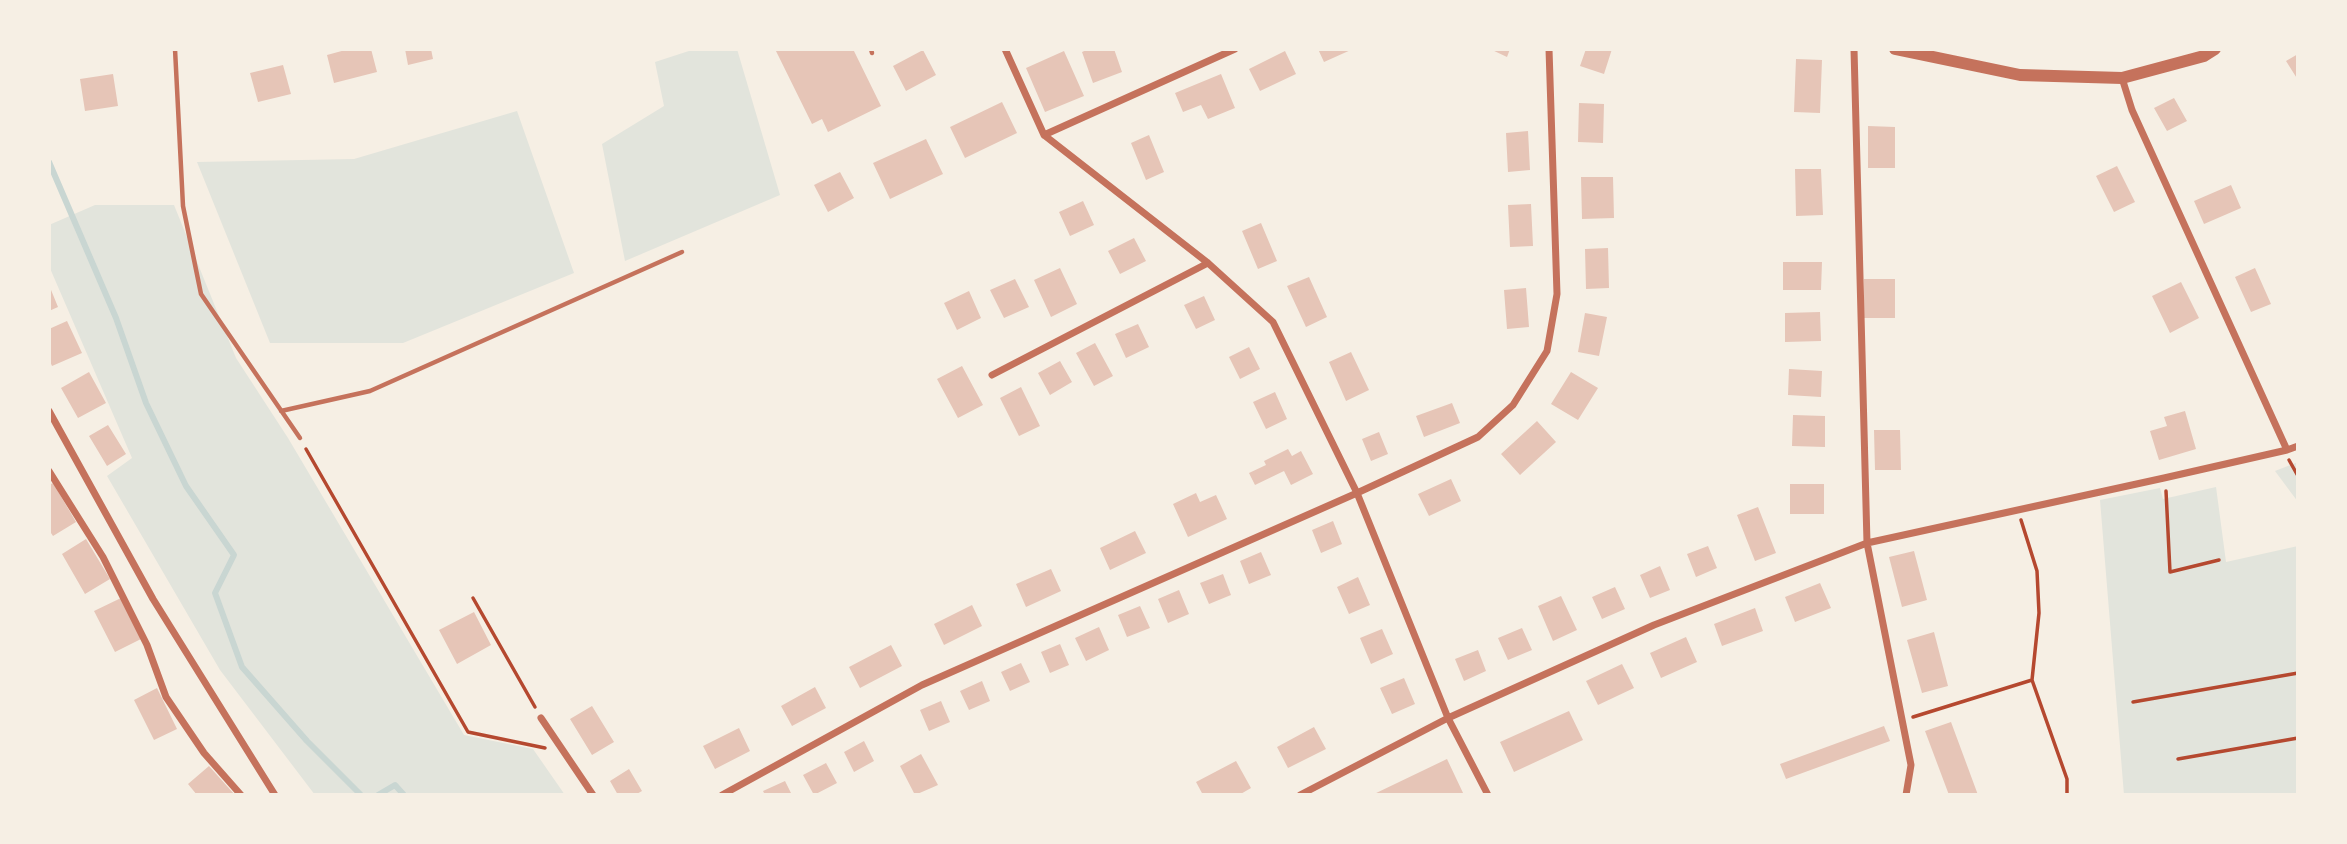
<!DOCTYPE html>
<style>
body{margin:0}
#map{position:relative;width:2347px;height:844px;overflow:hidden;background:#f6efe4;font-family:"Times New Roman",serif}
canvas{display:block}
.frame{position:absolute;inset:0;border:51px solid #f6efe4;pointer-events:none}
</style>
<div id="map">
<canvas width="2347" height="844"></canvas>
<div class="frame"></div>
</div>
<script>
const ctx = document.querySelector('canvas').getContext('2d');
ctx.lineJoin = 'round';
function paint(path, color) { ctx.fillStyle = color; ctx.fill(path, 'evenodd'); }
const shape = rows => new Path2D(rows.map(r => 'M' + r).join(''));
function stroke(path, color, width, dash) { ctx.strokeStyle = color; ctx.lineWidth = width; ctx.lineCap = dash ? 'butt' : 'round'; ctx.setLineDash(dash || []); ctx.stroke(path); }
const green = shape([
 [695,49,737,49,780,195,625,261,602,144,664,106,655,62],
 [517,111,574,273,403,343,270,343,197,162,354,159],
 [95,205,174,205,236,358,288,438,464,735,533,749,565,795,315,795,220,670,107,476,132,458,49,266,49,225],
 [2298,462,2298,502,2275,471],
 [2216,487,2226,562,2298,546,2298,795,2124,795,2100,500,2160,488,2163,499]
]);
const stream = shape([
 [49,162,116,318,146,403,186,486,234,555,215,593,242,667,307,741,361,795],
 [378,795,395,785,404,795]
]);
const building = shape([
 [349,49,371,49,377,72,334,83,327,55],
 [405,49,431,49,433,59,408,65],
 [775,49,853,49,881,106,828,132,822,119,812,124],
 [1089,49,1114,49,1122,72,1093,83,1082,52],
 [1318,49,1353,49,1324,62],
 [1490,49,1510,49,1507,57],
 [1586,49,1612,49,1604,74,1580,66],
 [923,50,936,75,906,91,893,66],
 [1064,51,1084,96,1045,112,1026,68],
 [1285,51,1296,74,1260,91,1249,69],
 [2298,54,2298,80,2286,61],
 [1796,59,1822,60,1820,113,1794,112],
 [283,65,291,94,258,102,250,73],
 [113,74,118,106,85,111,80,79],
 [1221,74,1235,108,1208,119,1201,105,1183,112,1175,93],
 [2174,98,2187,121,2167,131,2154,108],
 [1002,102,1017,133,965,158,950,127],
 [1579,103,1604,104,1603,143,1578,142],
 [1868,126,1895,127,1895,168,1868,168],
 [1528,131,1530,170,1508,172,1506,133],
 [1149,135,1164,172,1146,180,1131,143],
 [926,139,943,174,890,199,873,163],
 [2117,166,2135,202,2114,212,2096,176],
 [1795,169,1821,169,1823,215,1796,216],
 [840,172,854,198,828,212,814,185],
 [1581,177,1613,177,1614,218,1582,219],
 [2231,185,2241,208,2204,224,2194,201],
 [1083,201,1094,225,1070,236,1059,212],
 [1531,204,1533,246,1510,247,1508,205],
 [1261,223,1277,261,1258,269,1242,231],
 [1134,238,1146,261,1120,274,1108,251],
 [1608,248,1609,288,1586,289,1585,249],
 [1783,262,1822,262,1821,290,1783,290],
 [1060,268,1077,304,1051,317,1034,280],
 [2255,268,2271,304,2251,312,2235,277],
 [1309,277,1327,317,1306,327,1287,286],
 [1015,279,1029,307,1004,318,990,290],
 [1864,279,1895,279,1895,318,1864,318],
 [2181,282,2199,318,2170,333,2152,296],
 [49,285,58,307,49,311],
 [1526,288,1529,327,1507,329,1504,290],
 [969,291,981,318,957,330,944,303],
 [1204,296,1215,320,1196,329,1184,305],
 [1820,312,1821,341,1785,342,1785,313],
 [1585,313,1607,317,1599,356,1578,352],
 [67,321,82,353,52,366,49,359,49,329],
 [1138,324,1149,347,1126,358,1115,334],
 [1095,343,1113,376,1094,386,1076,353],
 [1249,347,1260,369,1240,379,1229,357],
 [1351,352,1369,390,1346,401,1329,362],
 [1060,361,1072,382,1050,395,1038,373],
 [962,366,983,405,958,418,937,379],
 [1789,369,1822,371,1821,397,1788,395],
 [89,372,106,403,78,418,61,388],
 [1571,372,1598,388,1578,420,1551,404],
 [1021,387,1040,426,1019,436,1000,398],
 [1275,392,1287,419,1266,429,1253,402],
 [1452,403,1460,423,1424,437,1416,416],
 [2185,411,2196,449,2159,460,2150,431,2167,426,2164,417],
 [1793,415,1825,416,1825,447,1792,446],
 [1537,421,1556,442,1520,475,1501,454],
 [108,425,126,454,107,466,89,436],
 [1874,430,1900,430,1901,470,1875,470],
 [1379,432,1388,454,1371,461,1362,439],
 [1288,449,1292,456,1301,451,1313,474,1291,485,1284,471,1255,485,1249,473,1266,465,1264,461],
 [1451,479,1461,501,1429,516,1418,494],
 [53,483,76,522,53,536,49,530,49,485],
 [1790,484,1824,484,1824,514,1790,514],
 [1196,493,1200,502,1216,495,1227,519,1188,537,1173,504],
 [1758,507,1776,553,1755,561,1737,515],
 [1333,521,1342,544,1321,553,1312,530],
 [1135,531,1146,553,1110,570,1100,548],
 [86,539,110,579,85,594,62,554],
 [1708,546,1717,568,1696,577,1687,554],
 [1914,551,1927,600,1902,607,1889,557],
 [1261,552,1271,575,1249,584,1240,561],
 [1660,566,1670,590,1650,598,1640,575],
 [1051,569,1061,591,1026,607,1016,584],
 [1223,574,1231,595,1209,604,1200,583],
 [1358,577,1370,605,1349,614,1337,587],
 [1820,583,1831,608,1795,622,1785,597],
 [1615,587,1625,609,1602,619,1592,597],
 [1179,590,1189,614,1168,623,1158,599],
 [1561,596,1577,630,1553,641,1538,606],
 [121,598,141,639,115,652,94,611],
 [972,605,982,626,944,645,934,624],
 [1140,606,1150,628,1127,637,1118,615],
 [1755,608,1763,631,1722,646,1714,624],
 [474,612,491,645,457,664,439,630],
 [1099,627,1109,650,1086,661,1075,638],
 [1522,628,1532,650,1508,660,1498,638],
 [1382,629,1393,654,1371,664,1360,638],
 [1934,632,1948,686,1922,693,1907,640],
 [1686,637,1697,662,1661,678,1650,653],
 [1060,644,1069,665,1050,673,1041,652],
 [891,645,902,666,860,688,849,667],
 [1478,650,1486,671,1464,681,1455,659],
 [1021,663,1030,682,1010,691,1001,672],
 [1622,664,1634,688,1598,705,1586,681],
 [1404,678,1415,704,1392,714,1380,688],
 [982,681,990,701,969,710,960,691],
 [815,687,826,708,792,726,781,706],
 [157,688,177,729,154,740,134,700],
 [941,701,950,722,929,731,920,710],
 [592,706,614,742,592,755,570,719],
 [1569,711,1583,740,1514,772,1500,742],
 [1951,722,1978,795,1949,795,1925,731],
 [1884,726,1890,741,1786,779,1780,764],
 [1314,727,1326,749,1288,768,1277,747],
 [739,728,750,751,715,769,703,746],
 [864,741,874,761,854,772,844,752],
 [921,754,938,785,915,795,900,766],
 [1447,759,1464,795,1372,795],
 [1236,761,1251,788,1239,795,1203,795,1196,782],
 [826,763,837,783,814,795,803,775],
 [209,766,235,795,197,795,188,784],
 [629,769,642,791,635,795,618,795,610,781],
 [785,781,792,795,765,795,763,791]
]);
const path = shape([
 [306,449,468,732,545,748],
 [2289,460,2298,476],
 [2166,491,2170,572,2219,560],
 [2021,520,2037,571,2039,613,2032,680],
 [473,598,535,707],
 [2133,702,2298,673],
 [1913,717,2032,680,2067,779,2067,795],
 [2178,759,2298,738]
]);
const service = shape([
 [175,49,183,206,201,294,300,438],
 [871,49,872,53],
 [281,411,370,391,682,252]
]);
const minor = shape([
 [1005,49,1044,135,1208,263,1273,322,1357,493,1448,718,1488,795],
 [1854,49,1867,543,1911,765,1906,795],
 [2122,78,2132,110,2287,450],
 [1044,135,1235,49],
 [992,375,1208,263],
 [49,411,153,599,275,795],
 [49,471,103,557,147,645,166,697,204,753,241,795],
 [541,718,593,795],
 [722,795,922,685,1357,493,1478,437,1513,405,1547,351,1557,294,1549,49],
 [1300,795,1448,718,1654,625,1867,543,2164,478,2287,450,2298,446]
]);
const tertiary = shape([
 [1895,49,2020,75,2122,78,2204,56,2215,49]
]);
paint(green, '#e2e4dc');
stroke(stream, '#c9d6d2', 6);
paint(building, '#e6c5b7');
stroke(path, '#b5482f', 3.5);
stroke(service, '#c5725c', 4.5);
stroke(minor, '#c5725c', 7);
stroke(tertiary, '#c5725c', 12);
</script>
